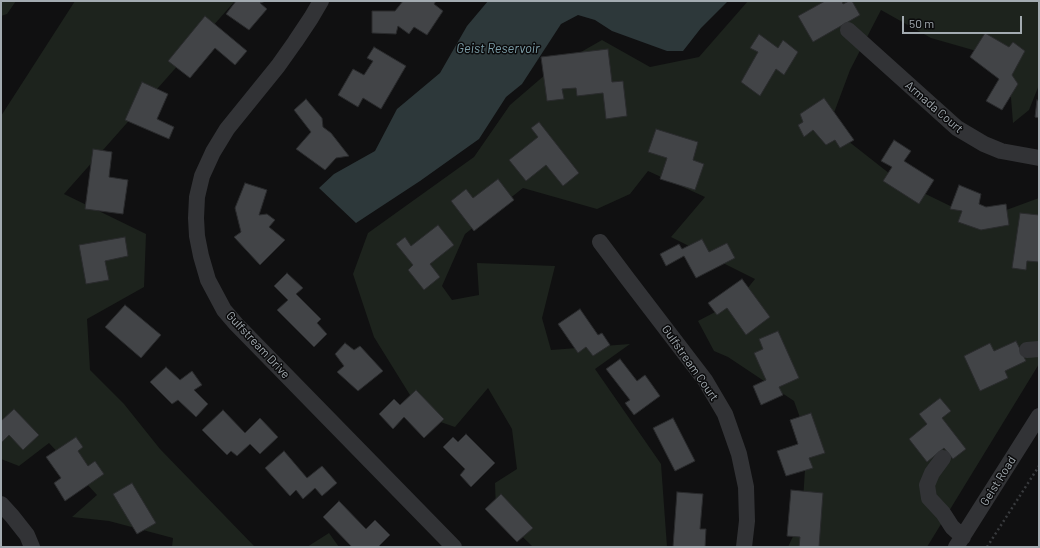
<!DOCTYPE html>
<style>
body{margin:0}
#map{position:relative;width:1040px;height:548px;overflow:hidden;background:#101011;font-family:Barlow,sans-serif}
canvas{display:block}
.frame{position:absolute;inset:0;border:2px solid #a3abb1;pointer-events:none}
.scale{position:absolute;left:902px;top:16px;width:120px;height:18px;box-sizing:border-box;border:2px solid #a3abb1;border-top:0;padding-left:5px;font-size:12px;line-height:14px;white-space:nowrap;color:#a3abb1;-webkit-text-stroke:3px #0b0b0c;paint-order:stroke}
</style>
<div id="map">
<canvas width="1040" height="548"></canvas>
<div class="frame"></div>
<div class="scale">50 m</div>
</div>
<script>
const ctx = document.querySelector('canvas').getContext('2d');
ctx.lineJoin = 'round';
function paint(path, color) { ctx.fillStyle = color; ctx.fill(path, 'evenodd'); }
const shape = rows => new Path2D(rows.map(r => 'M' + r).join(''));
function stroke(path, color, width, dash) { ctx.strokeStyle = color; ctx.lineWidth = width; ctx.lineCap = dash ? 'butt' : 'round'; ctx.setLineDash(dash || []); ctx.stroke(path); }
function drawText(font, color, halo, rows, align = 'center') {
  ctx.font = font + ' Barlow,sans-serif'; ctx.lineWidth = 3; ctx.setLineDash([]); ctx.textBaseline = 'middle'; ctx.strokeStyle = halo; ctx.fillStyle = color; for (const [text, x, y, turn = 0] of rows) {
    ctx.save(); ctx.translate(x, y); ctx.rotate((+turn || 0) * Math.PI / 180); ctx.textAlign = isNaN(turn) ? turn : align; if (halo) ctx.strokeText(text, 0, 0); ctx.fillText(text, 0, 0); ctx.restore();
  }
}
const green = shape([
 [1,1,16,1,7,14,1,16],
 [75,1,235,1,64,194,146,234,144,287,87,319,90,370,124,404,160,449,255,547,172,547,173,538,109,521,72,517,97,495,49,443,19,466,1,459,1,116],
 [748,1,1039,1,1039,85,1029,110,1013,123,1008,60,931,38,881,10,850,70,829,126,899,181,979,220,1039,198,1039,364,927,547,788,547,802,517,807,437,794,401,728,357,714,351,698,321,738,300,755,279,671,237,705,197,648,171,630,194,597,209,523,188,465,234,442,286,452,300,479,295,477,263,555,266,542,318,551,350,630,344,595,369,661,464,667,547,533,547,496,511,495,483,517,469,512,429,488,388,455,427,423,416,374,337,353,274,368,233,474,157,510,105,553,68,602,40,650,67,699,57],
 [329,533,339,547,307,547]
]);
const water = shape([
 [488,1,728,1,701,28,683,51,667,51,612,31,595,20,578,15,561,24,522,84,506,97,479,139,420,181,356,223,319,188,334,174,375,151,397,109,440,73,467,26]
]);
const building = shape([
 [236,1,266,1,260,3,267,9,249,30,226,14,236,1],
 [403,1,436,1,434,4,443,11,427,35,414,27,409,34,398,26,396,34,372,33,372,11,395,11,403,1],
 [825,1,842,1,843,4,849,1,852,1,860,15,813,42,798,16,825,1],
 [205,16,247,51,235,65,215,48,190,78,168,61,205,16],
 [985,33,1009,47,1013,42,1025,51,1012,75,1018,84,1002,110,986,101,999,79,970,57,985,33],
 [759,34,778,48,783,40,798,52,784,75,776,69,760,96,741,82,758,52,750,48,759,34],
 [374,47,406,66,381,109,363,98,358,107,338,95,353,69,364,75,373,61,367,58,374,47],
 [608,49,612,82,623,81,627,116,606,119,603,93,577,96,576,88,562,89,564,99,547,101,541,57,608,49],
 [142,82,168,94,157,119,174,127,169,139,125,120,142,82],
 [824,98,854,140,840,148,835,140,826,145,813,130,804,137,798,125,803,122,800,114,824,98],
 [306,99,322,118,323,127,331,133,349,156,336,158,325,170,296,149,311,132,294,110,306,99],
 [1037,100,1039,101,1039,118,1035,117,1037,100],
 [539,122,579,173,563,186,546,165,526,181,509,160,538,137,531,128,539,122],
 [656,129,698,142,693,160,704,164,695,190,660,179,667,158,648,152,656,129],
 [894,140,911,151,904,161,934,180,919,204,883,181,892,167,881,161,894,140],
 [93,149,112,152,109,177,128,180,123,214,85,209,93,149],
 [498,179,514,200,474,231,451,201,466,189,473,198,498,179],
 [245,183,267,190,259,215,267,214,275,220,269,227,285,240,260,265,234,237,241,232,235,208,245,183],
 [959,185,981,194,979,204,986,207,1006,204,1009,225,981,230,958,222,962,211,950,209,959,185],
 [1020,213,1039,215,1039,262,1027,261,1026,270,1012,268,1020,213],
 [438,225,454,245,430,264,440,277,424,290,408,270,413,265,396,244,405,237,411,246,438,225],
 [125,237,128,256,105,261,109,280,86,284,79,245,125,237],
 [702,239,709,252,727,243,735,258,696,278,684,256,666,266,660,254,679,244,682,249,702,239],
 [287,273,303,288,296,294,321,319,317,323,327,334,314,347,277,310,288,300,274,286,287,273],
 [742,279,770,317,746,335,727,308,717,315,708,303,742,279],
 [125,305,161,335,141,358,105,327,125,305],
 [580,309,598,335,602,333,610,345,593,356,586,347,578,353,558,324,580,309],
 [778,331,799,378,779,387,783,395,761,405,753,386,766,380,754,353,763,349,759,339,778,331],
 [1016,341,1026,361,1005,371,1008,378,980,391,964,356,990,343,994,351,1016,341],
 [345,343,354,350,360,346,383,371,358,391,337,372,344,366,335,354,345,343],
 [620,359,637,381,645,375,660,396,634,415,625,403,630,400,606,369,620,359],
 [166,367,180,380,192,371,202,385,194,390,208,404,196,417,178,400,172,404,150,382,166,367],
 [416,390,444,419,424,438,404,417,393,429,379,414,394,399,400,405,416,390],
 [940,398,951,411,942,418,966,449,953,459,944,448,927,462,909,439,927,424,919,414,940,398],
 [14,409,39,435,23,450,9,435,1,443,1,421,14,409],
 [223,410,245,433,260,418,278,437,260,454,250,444,237,456,231,451,227,455,202,430,223,410],
 [811,413,825,453,809,458,813,468,786,476,777,451,798,444,790,420,811,413],
 [673,418,695,461,675,471,653,428,673,418],
 [466,434,495,463,471,487,460,475,465,469,443,447,453,437,458,442,466,434],
 [76,437,83,447,78,451,88,466,95,461,104,474,65,501,54,483,61,478,46,457,76,437],
 [284,451,307,478,322,466,337,483,322,496,315,488,303,499,296,490,290,496,265,468,284,451],
 [132,483,156,523,137,534,113,494,132,483],
 [791,490,823,493,819,547,799,547,800,537,787,536,791,490],
 [677,492,703,494,700,529,706,529,705,547,673,547,677,492],
 [501,494,533,528,517,542,485,509,501,494],
 [339,501,366,529,375,520,390,535,378,547,352,547,323,517,339,501]
]);
const path = shape([
 [987,547,1039,466]
]);
const minor = shape([
 [321,1,311,18,295,42,278,66,227,129,213,152,202,176,197,197,196,218,197,236,201,256,208,280,224,310,236,324,454,547],
 [848,30,957,128,984,144,1001,151,1039,158],
 [600,242,627,278,705,380,725,414,739,454,746,487,747,521,744,547],
 [1027,350,1039,349],
 [943,458,932,473,927,485,929,498,943,513,952,527,963,537],
 [1,504,12,516,27,535,32,547],
 [956,547,1039,416]
]);
const streetNames = [
 ["Armada Court",934,107,41],
 ["Gulfstream Drive",258,345,47],
 ["Gulfstream Court",690,363,55],
 ["Geist Road",998,481,-58]
];
const waterNames = [
 ["Geist Reservoir",498,49]
];
paint(green, '#1d231d');
paint(water, '#2d383a');
paint(building, '#424447');
stroke(building, '#2a2b2d', 1);
stroke(path, '#383a3d', 2.5, [2, 3]);
stroke(minor, '#323336', 16);
drawText('12px', '#a3abb1', '#0b0b0c', streetNames);
drawText('italic 13px', '#7d9fa9', '#0b0b0c', waterNames);
</script>
